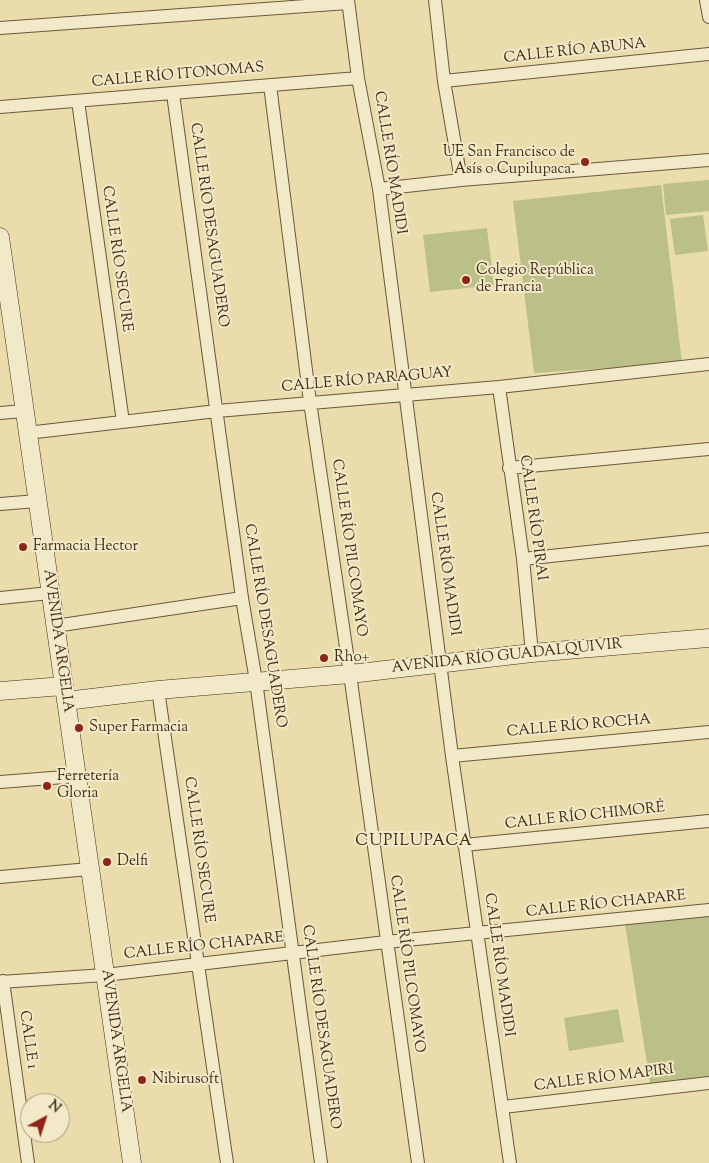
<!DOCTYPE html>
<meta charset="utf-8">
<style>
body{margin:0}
#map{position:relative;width:709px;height:1163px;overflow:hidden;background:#eaddab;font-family:"Sorts Mill Goudy",serif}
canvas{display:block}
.north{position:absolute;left:20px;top:1093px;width:50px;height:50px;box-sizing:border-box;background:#f1e9c8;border:1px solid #ab9d81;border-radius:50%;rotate:40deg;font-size:14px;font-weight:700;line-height:20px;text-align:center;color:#412c17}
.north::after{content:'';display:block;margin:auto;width:18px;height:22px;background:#8f2418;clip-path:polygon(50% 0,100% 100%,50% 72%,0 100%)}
</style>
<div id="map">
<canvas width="709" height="1163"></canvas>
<div class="north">N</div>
</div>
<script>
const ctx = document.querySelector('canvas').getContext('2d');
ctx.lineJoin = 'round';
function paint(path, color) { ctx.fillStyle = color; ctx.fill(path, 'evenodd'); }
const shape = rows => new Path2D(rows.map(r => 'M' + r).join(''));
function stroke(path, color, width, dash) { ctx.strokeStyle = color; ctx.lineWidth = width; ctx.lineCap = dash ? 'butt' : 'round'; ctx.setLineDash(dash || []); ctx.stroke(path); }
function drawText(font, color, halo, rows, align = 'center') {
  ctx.font = font + ' "Sorts Mill Goudy",serif'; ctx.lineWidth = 4; ctx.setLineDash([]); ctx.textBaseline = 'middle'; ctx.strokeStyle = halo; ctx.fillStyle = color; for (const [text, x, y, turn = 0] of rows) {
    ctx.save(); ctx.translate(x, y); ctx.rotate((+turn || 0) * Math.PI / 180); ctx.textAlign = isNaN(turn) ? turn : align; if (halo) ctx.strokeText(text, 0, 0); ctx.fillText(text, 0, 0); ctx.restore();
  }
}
const green = shape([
 [709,180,709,211,666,215,663,184],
 [661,185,682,363,534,373,513,201],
 [703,215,708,251,675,255,670,219],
 [487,228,494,285,430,292,423,235],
 [709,915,709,1078,669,1084,650,1083,625,924],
 [618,1009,624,1042,569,1051,564,1018]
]);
const street = shape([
 [348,0,358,78,379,189,452,756,510,1163],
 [435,0,444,81,461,180],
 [706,0,709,17],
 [0,28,348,3],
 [444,81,709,54],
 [270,85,310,402,350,674,418,1163],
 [173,94,242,598,256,681,321,1163],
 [78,101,123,422],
 [0,107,358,78],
 [379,189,461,180,709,160],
 [499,387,523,559,532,653],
 [0,413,24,411],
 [27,433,217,411,499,387,709,364],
 [509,468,709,449],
 [0,504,37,501],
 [523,559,709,539],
 [0,598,50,593],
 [55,626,242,598],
 [158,690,227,1163],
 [452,756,709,732],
 [0,782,77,776],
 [464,845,709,821],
 [0,877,89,869],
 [3,981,28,1163],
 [0,982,105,975,386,942,709,910],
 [503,1107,709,1083]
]);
const secondary = shape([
 [0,237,132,1163],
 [0,691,63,686],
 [66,701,158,690,350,674,532,653,709,638]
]);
const markers = [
 [585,162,5,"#8f2418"],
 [466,280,5,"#8f2418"],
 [23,547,5,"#8f2418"],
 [324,658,5,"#8f2418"],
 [79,728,5,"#8f2418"],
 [47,786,5,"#8f2418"],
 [107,862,5,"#8f2418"],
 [142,1080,5,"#8f2418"]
];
const streetNames = [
 ["CALLE RÍO ABUNA",575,52,-6],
 ["CALLE RÍO ITONOMAS",178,76,-5],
 ["CALLE RÍO MADIDI",389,163,81],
 ["CALLE RÍO DESAGUADERO",208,225,82],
 ["CALLE RÍO SECURE",116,259,82],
 ["CALLE RÍO PARAGUAY",367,381,-5],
 ["CALLE RÍO PIRAI",532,518,82],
 ["CALLE RÍO PILCOMAYO",348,548,82],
 ["CALLE RÍO MADIDI",444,564,82],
 ["CALLE RÍO DESAGUADERO",264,626,81],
 ["AVENIDA ARGELIA",57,641,82],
 ["AVENIDA RÍO GUADALQUIVIR",507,657,-6],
 ["CALLE RÍO ROCHA",579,727,-5],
 ["CALLE RÍO CHIMORÉ",585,817,-6],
 ["CALLE RÍO SECURE",198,850,82],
 ["CALLE RÍO CHAPARE",606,905,-6],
 ["CALLE RÍO CHAPARE",204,947,-6],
 ["CALLE RÍO PILCOMAYO",406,964,82],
 ["CALLE RÍO MADIDI",498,965,82],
 ["CALLE RÍO DESAGUADERO",320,1027,82],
 ["CALLE 1",27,1040,82],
 ["AVENIDA ARGELIA",115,1041,82],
 ["CALLE RÍO MAPIRI",604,1079,-7]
];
const poiNames = [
 ["UE San Francisco de",575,153,"right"],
 ["Asís o Cupilupaca.",575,170,"right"],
 ["Colegio República",476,271],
 ["de Francia",476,288],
 ["Farmacia Hector",33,547],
 ["Rho+",334,658],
 ["Super Farmacia",89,728],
 ["Ferretería",57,777],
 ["Gloria",57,794],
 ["Delfi",117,862],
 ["Nibirusoft",152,1080]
];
const neighbourhoodNames = [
 ["CUPILUPACA",414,842]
];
paint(green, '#bac087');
stroke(street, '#6b583c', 14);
stroke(secondary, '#412c17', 19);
stroke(street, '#f1e9c8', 12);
stroke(secondary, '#f1e9c8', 18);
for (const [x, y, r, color] of markers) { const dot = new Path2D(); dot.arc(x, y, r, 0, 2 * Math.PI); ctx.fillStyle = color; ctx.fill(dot); stroke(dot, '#f1e9c8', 2); }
drawText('15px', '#412c17', '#f1e9c8', streetNames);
drawText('15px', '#412c17', '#f1e9c8', poiNames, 'left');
ctx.letterSpacing = '1px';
drawText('16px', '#412c17', '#f1e9c8', neighbourhoodNames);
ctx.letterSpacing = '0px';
</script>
